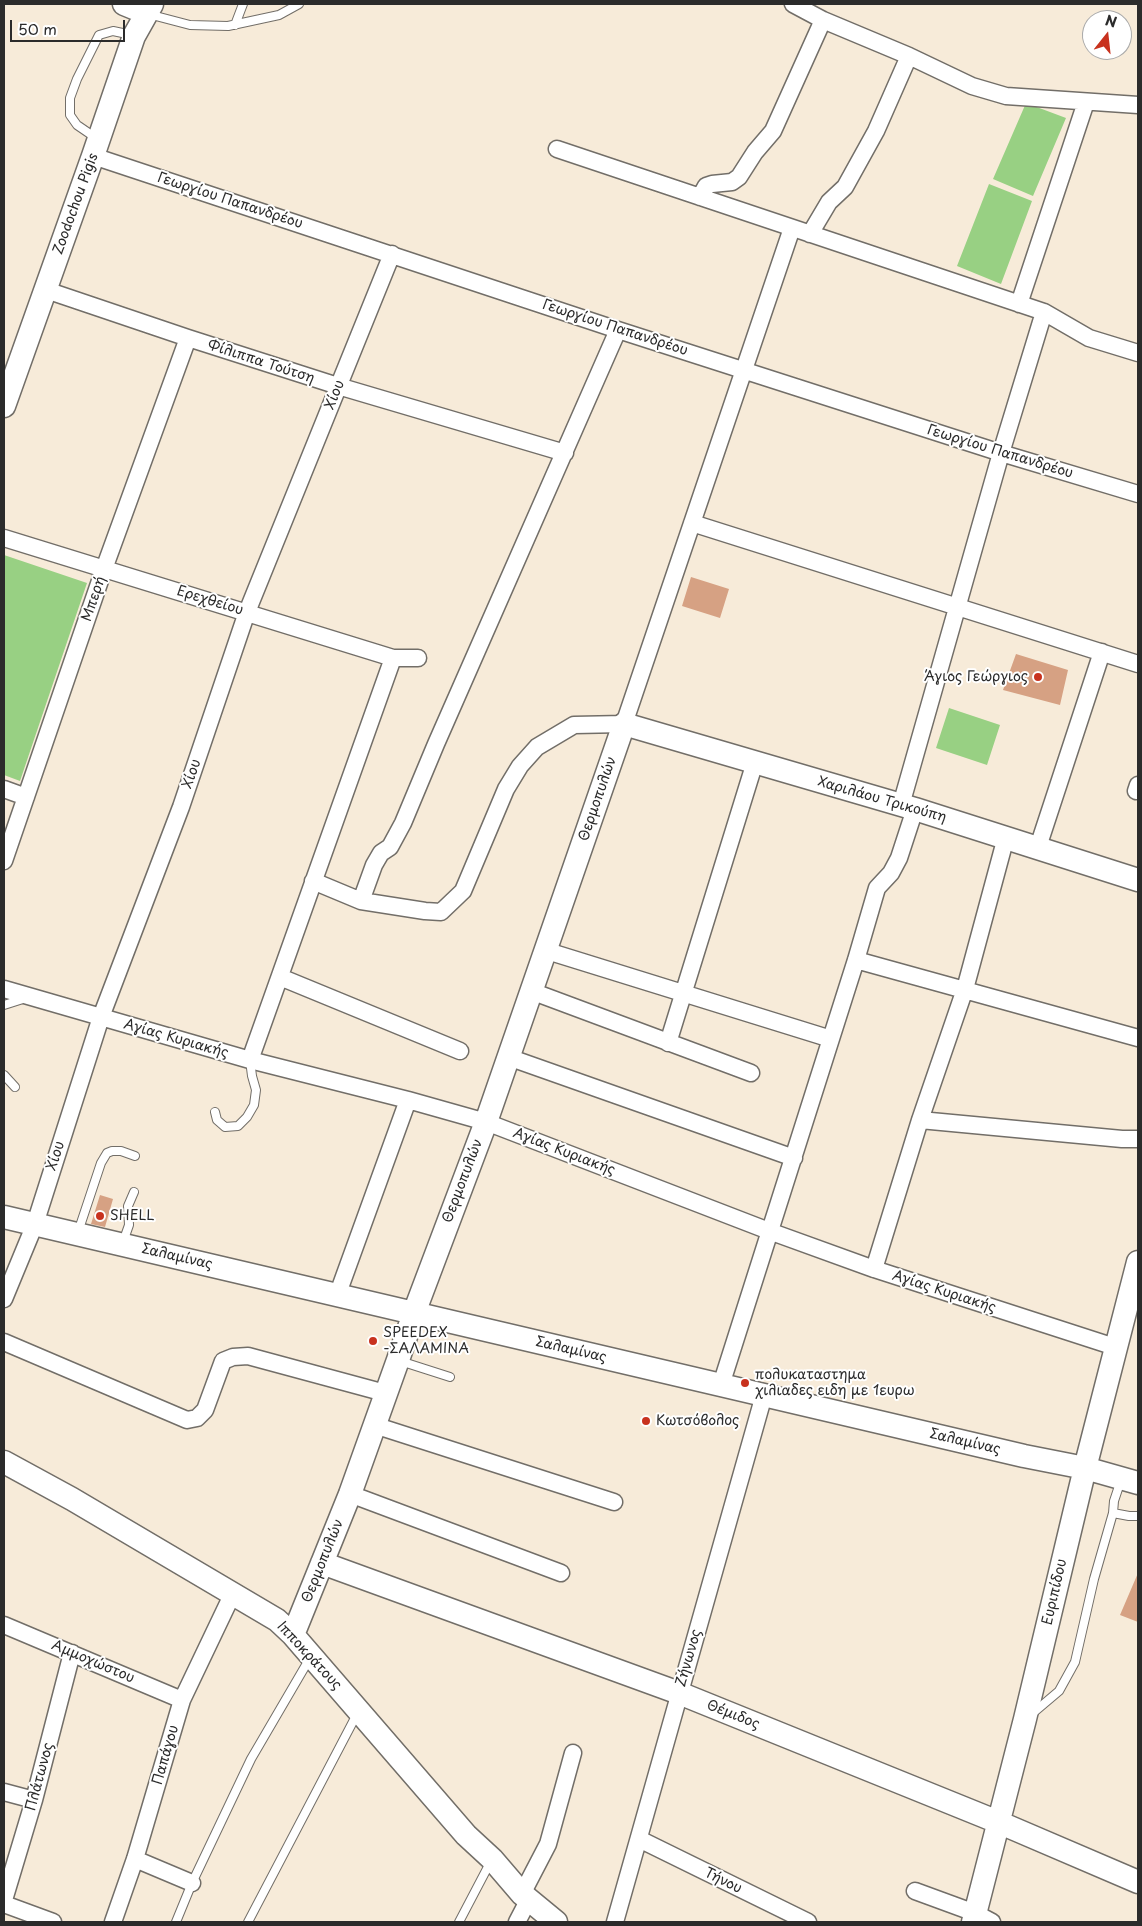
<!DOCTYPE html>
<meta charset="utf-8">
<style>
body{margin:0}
#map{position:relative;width:1142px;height:1926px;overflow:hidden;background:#f7ebd9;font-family:"Playpen Sans",sans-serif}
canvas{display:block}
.frame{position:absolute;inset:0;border:5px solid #2b2b2b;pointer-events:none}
.north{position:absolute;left:1082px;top:10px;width:50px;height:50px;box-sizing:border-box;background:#fff;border:1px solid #aaa;border-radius:50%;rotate:16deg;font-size:14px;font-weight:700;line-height:20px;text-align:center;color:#2b2b2b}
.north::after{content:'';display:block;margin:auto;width:18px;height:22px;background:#c8321e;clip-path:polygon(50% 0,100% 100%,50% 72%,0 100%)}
.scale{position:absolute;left:10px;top:20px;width:115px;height:22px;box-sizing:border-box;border:2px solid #2b2b2b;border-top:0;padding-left:6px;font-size:15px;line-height:18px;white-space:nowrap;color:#2b2b2b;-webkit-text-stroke:4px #fff;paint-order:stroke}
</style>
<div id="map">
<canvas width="1142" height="1926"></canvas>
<div class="frame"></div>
<div class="north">N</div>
<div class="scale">50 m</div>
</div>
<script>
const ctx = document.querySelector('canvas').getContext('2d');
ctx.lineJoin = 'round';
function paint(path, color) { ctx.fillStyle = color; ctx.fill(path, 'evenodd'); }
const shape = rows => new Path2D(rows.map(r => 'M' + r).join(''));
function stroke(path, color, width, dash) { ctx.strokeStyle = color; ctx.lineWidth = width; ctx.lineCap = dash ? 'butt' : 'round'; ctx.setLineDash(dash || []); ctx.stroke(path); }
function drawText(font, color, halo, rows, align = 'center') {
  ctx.font = font + ' "Playpen Sans",sans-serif'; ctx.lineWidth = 4; ctx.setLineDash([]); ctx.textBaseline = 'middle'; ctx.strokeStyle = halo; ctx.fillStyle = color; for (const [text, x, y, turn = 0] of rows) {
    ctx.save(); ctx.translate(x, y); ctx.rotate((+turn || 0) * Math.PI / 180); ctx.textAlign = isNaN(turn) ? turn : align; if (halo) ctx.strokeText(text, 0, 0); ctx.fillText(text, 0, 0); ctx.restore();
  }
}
const green = shape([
 [1026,103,1066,118,1033,196,993,179],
 [989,184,1032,201,1001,284,957,266],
 [4,555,87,583,20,781,4,775],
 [949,708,1000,725,987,765,936,748]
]);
const building = shape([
 [691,577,729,589,720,618,682,606],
 [1016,654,1068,670,1060,705,1003,690],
 [100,1195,113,1199,105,1227,91,1224],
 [1138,1573,1138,1622,1120,1615]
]);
const lane = shape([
 [148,14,190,25,228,26,279,15,299,4],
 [235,25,243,4],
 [96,138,77,125,70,115,70,98,77,79,99,35,113,31,132,35],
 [4,1005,26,998],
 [4,1075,15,1087],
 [215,1112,217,1120,225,1127,238,1126,247,1117,254,1105,256,1090,252,1076,250,1060],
 [78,1232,101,1163,107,1153,112,1151,121,1151,135,1156],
 [123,1242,129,1225,128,1206,134,1192],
 [400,1361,450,1377],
 [1121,1480,1114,1501,1113,1513,1129,1516,1138,1516],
 [1033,1713,1059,1691,1075,1662,1094,1579,1113,1513],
 [176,1922,192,1883,251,1759,310,1658],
 [248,1922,357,1714],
 [459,1922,491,1861]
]);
const street = shape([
 [793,4,823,20,909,56,972,86,1006,96,1138,105],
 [557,149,1044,312,1089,338,1138,353],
 [93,156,618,330,1001,453,1138,494],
 [700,197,706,186,712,184,732,182,739,177,755,152,773,131,823,20],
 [810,234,829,202,845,187,876,131,909,56],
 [46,290,188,338,338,386,565,453],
 [1019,304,1086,102],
 [692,523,1138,664],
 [4,538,393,658,418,658],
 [4,789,26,797],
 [1136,791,1138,785],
 [901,805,1001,453,1044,312],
 [1038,847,1102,652],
 [4,861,104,569,188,338],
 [313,881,361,901,425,911,441,912,463,891,506,789,520,766,537,747,574,725,624,724,792,228],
 [361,901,374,865,381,853,390,847,403,823,436,744,618,330],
 [544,950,831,1039],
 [856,960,1138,1038],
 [280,977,460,1051],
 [4,989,250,1060,408,1100,486,1122,769,1231,874,1269,1115,1347],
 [531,991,751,1073],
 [668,1043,755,762],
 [508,1057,794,1158],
 [250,1060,393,658],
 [920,1120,1122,1139,1138,1139],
 [874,1269,920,1120,965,989,1006,837],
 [337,1296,408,1100],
 [4,1299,35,1224,101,1017,181,807,247,612,392,254],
 [4,1342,187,1420,197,1418,205,1410,223,1361,233,1357,248,1356,385,1393],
 [721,1385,856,960,877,888,891,873,899,858,915,809],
 [374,1425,614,1502],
 [350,1494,561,1573],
 [4,1625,182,1700],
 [4,1792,34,1800],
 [639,1839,808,1922],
 [135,1859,192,1883],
 [915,1891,975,1913,992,1922],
 [522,1894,548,1844,573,1753],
 [4,1900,34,1800,72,1653],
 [4,1904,53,1922],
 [113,1922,135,1859,182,1700,233,1593],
 [517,1922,529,1899],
 [615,1922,764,1395]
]);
const secondary = shape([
 [124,4,146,13],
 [4,406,93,156,134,36,152,4],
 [4,1217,1024,1456,1085,1468,1138,1483],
 [4,1462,72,1499,277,1620,293,1635,466,1835,492,1859,522,1894,556,1922],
 [322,1563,679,1693,998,1822,1138,1882],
 [293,1635,350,1494,398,1360,414,1313,486,1122,624,724,915,809,1138,880],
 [973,1922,1025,1719,1085,1468,1138,1262]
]);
const markers = [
 [1038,677,5,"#c8321e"],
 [100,1216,5,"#c8321e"],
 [373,1341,5,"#c8321e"],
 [745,1383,5,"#c8321e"],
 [646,1421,5,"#c8321e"]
];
const streetNames = [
 ["Γεωργίου Παπανδρέου",230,201,18],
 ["Zoodochou Pigis",76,204,-70],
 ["Γεωργίου Παπανδρέου",615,328,18],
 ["Φίλιππα Τούτση",261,362,18],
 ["Χίου",335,395,-68],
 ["Γεωργίου Παπανδρέου",1000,452,17],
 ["Μπερή",94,599,-71],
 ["Ερεχθείου",210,601,17],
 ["Χίου",192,774,-71],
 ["Θερμοπυλών",598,799,-71],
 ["Χαριλάου Τρικούπη",882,800,16],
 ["Αγίας Κυριακής",176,1039,16],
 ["Αγίας Κυριακής",564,1152,21],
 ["Χίου",56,1156,-72],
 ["Θερμοπυλών",463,1181,-69],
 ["Σαλαμίνας",177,1257,13],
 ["Αγίας Κυριακής",944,1292,18],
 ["Σαλαμίνας",571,1350,13],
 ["Σαλαμίνας",965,1442,13],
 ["Θερμοπυλών",323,1561,-68],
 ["Ευριπίδου",1055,1592,-77],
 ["Ιπποκράτους",309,1656,47],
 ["Ζήνωνος",689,1658,-74],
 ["Αμμοχώστου",93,1662,23],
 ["Θέμιδος",733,1715,22],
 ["Παπάγου",166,1755,-74],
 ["Πλάτωνος",40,1777,-75],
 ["Τήνου",723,1881,26]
];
const poiNames = [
 ["Άγιος Γεώργιος",1028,677,"right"],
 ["SHELL",110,1216],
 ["SPEEDEX",383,1333],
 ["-ΣΑΛΑΜΙΝΑ",383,1349],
 ["πολυκαταστημα",755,1375],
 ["χιλιαδες ειδη με 1ευρω",755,1391],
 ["Κωτσόβολος",656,1421]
];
paint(green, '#98d083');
paint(building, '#d6a183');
stroke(lane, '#726e68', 10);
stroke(street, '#726e68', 19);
stroke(secondary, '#726e68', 25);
stroke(lane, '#fff', 8);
stroke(street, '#fff', 16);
stroke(secondary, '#fff', 22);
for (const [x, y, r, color] of markers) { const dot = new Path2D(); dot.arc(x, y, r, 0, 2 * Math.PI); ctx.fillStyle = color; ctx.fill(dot); stroke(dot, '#fff', 2); }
drawText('14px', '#2b2b2b', '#fff', streetNames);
drawText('14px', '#2b2b2b', '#fff', poiNames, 'left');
</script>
